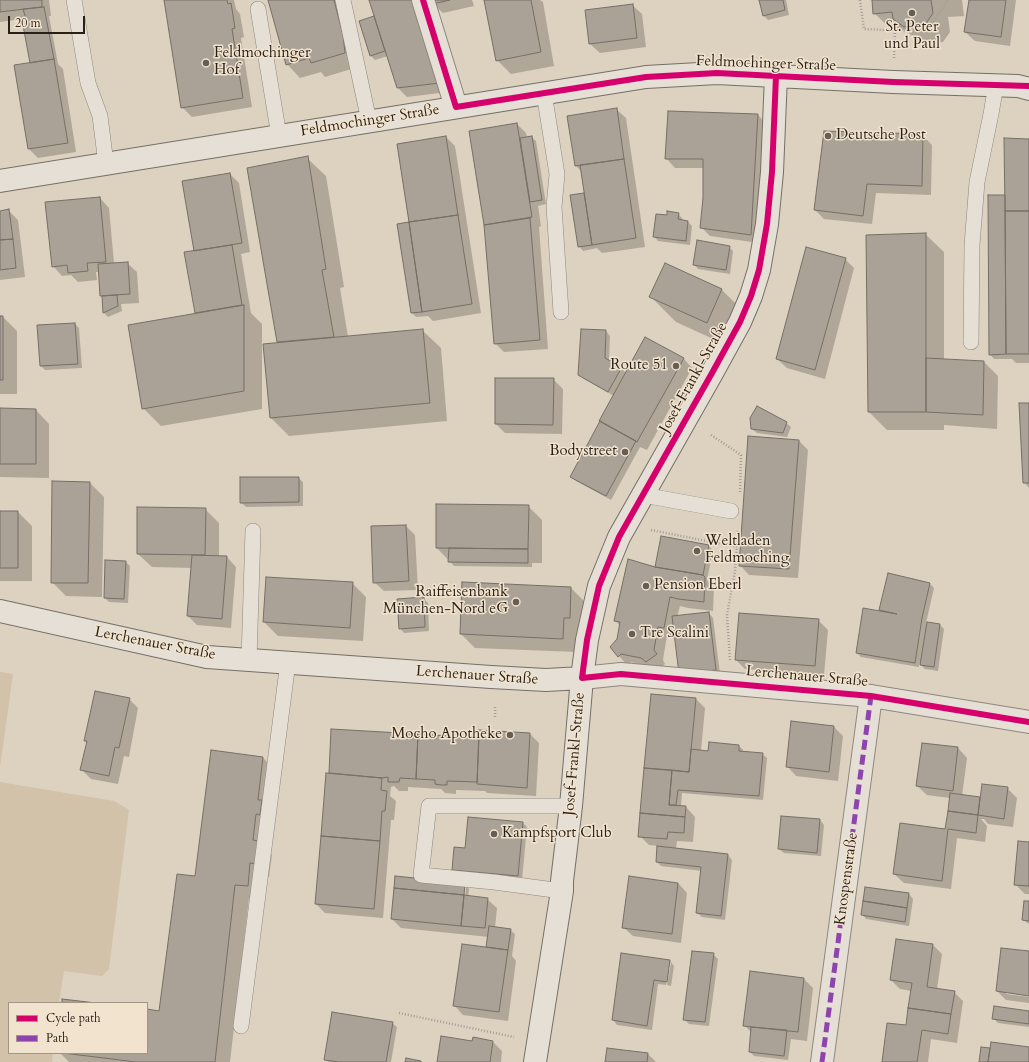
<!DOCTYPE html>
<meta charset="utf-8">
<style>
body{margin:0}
#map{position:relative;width:1029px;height:1062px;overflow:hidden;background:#ddd1c0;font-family:Cardo,serif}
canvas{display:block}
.legend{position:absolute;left:8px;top:1002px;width:140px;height:52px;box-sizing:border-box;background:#f1e3ce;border:1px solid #a19585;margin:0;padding:5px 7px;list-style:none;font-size:12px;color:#281f17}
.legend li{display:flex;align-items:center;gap:8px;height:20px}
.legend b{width:20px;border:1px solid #a19585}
.scale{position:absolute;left:8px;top:16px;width:77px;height:18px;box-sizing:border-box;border:2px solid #281f17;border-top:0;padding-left:5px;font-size:12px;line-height:14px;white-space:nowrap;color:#281f17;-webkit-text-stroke:3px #f1e3ce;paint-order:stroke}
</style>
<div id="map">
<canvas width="1029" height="1062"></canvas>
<ul class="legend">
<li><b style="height:5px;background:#d6006c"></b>Cycle path</li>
<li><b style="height:5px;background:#8e44ad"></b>Path</li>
</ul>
<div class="scale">20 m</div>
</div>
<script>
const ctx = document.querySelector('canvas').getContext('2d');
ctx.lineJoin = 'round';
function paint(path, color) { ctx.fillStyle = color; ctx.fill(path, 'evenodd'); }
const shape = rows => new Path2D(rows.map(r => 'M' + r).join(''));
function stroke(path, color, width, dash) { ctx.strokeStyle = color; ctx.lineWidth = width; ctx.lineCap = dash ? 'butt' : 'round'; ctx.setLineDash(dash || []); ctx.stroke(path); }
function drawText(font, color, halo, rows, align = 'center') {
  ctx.font = font + ' Cardo,serif'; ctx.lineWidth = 3; ctx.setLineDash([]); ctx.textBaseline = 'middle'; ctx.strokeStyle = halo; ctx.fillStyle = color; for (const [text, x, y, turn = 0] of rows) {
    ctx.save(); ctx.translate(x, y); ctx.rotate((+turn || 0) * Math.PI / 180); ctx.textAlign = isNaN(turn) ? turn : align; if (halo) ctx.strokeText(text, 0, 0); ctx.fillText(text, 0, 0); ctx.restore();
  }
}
const green = shape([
 [0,672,13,674,0,767],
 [0,782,114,801,129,810,109,969,102,976,64,971,59,1003,9,1003,9,1053,53,1053,52,1062,0,1062]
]);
const shadow = shape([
 [0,0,49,0,51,16,49,16,58,64,63,69,76,152,38,158,29,149,31,63,23,19,0,22],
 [165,0,234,0,236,9,240,14,244,37,241,38,252,107,192,117,182,107],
 [269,0,344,0,358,67,325,77,321,72,300,78,287,64],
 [370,0,448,92,407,97,398,88,388,56,375,60,370,55,360,22,375,17],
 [433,0,472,0,474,6,443,13,433,4],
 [485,0,540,0,543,2,554,66,511,74,497,60],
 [760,0,786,0,789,15,768,20,763,15],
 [873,0,962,0,964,16,948,17,950,32,943,42,923,45,905,30,893,31,874,13],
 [970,0,1016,0,1010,46,975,41,965,32],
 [632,5,642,14,646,47,600,53,590,44,586,11],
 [616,109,626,118,645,247,602,253,597,248,583,251,579,246,583,194,585,196,581,171,576,166],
 [758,115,767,125,759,243,710,236,701,227,704,198,704,168,675,168,666,158],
 [517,124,526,133,527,138,531,137,536,141,546,204,538,206,541,226,539,227,548,349,504,352,495,343,485,225,470,132],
 [922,135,932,145,931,195,876,193,872,224,824,219,815,210],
 [446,137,455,146,481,313,433,321,428,316,416,317,412,313,410,223],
 [1029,140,1029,363,1016,363,1012,359,994,359,990,354,1006,196],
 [307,158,326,176,344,287,340,288,348,337,422,330,441,348,447,421,289,436,271,418,278,343,248,169],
 [230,174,239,183,250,252,241,254,251,313,262,324,262,409,161,426,143,408,197,314,195,313,195,251],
 [100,198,109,208,114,263,127,263,137,272,139,303,121,304,122,311,108,317,104,313,103,298,101,295,99,272,96,272,97,280,78,282,71,275,62,276,53,266],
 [8,210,18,220,25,277,0,280,0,212],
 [678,214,682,218,682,221,688,222,692,226,690,245,658,241,654,236,668,216],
 [925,234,944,252,944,360,984,362,998,376,997,429,944,425,944,430,887,430,869,412],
 [729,247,733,251,730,274,698,269,694,264],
 [845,259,854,268,825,379,787,368,777,359],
 [722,290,747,315,733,348,676,322,651,297],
 [0,317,3,317,17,331,17,394,0,394],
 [75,324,79,328,82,368,45,370,41,366,38,326],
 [582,330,606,331,610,336,609,361,621,368,626,373,683,358,692,368,647,450,640,447,611,500,576,481,571,476,614,396,584,379,579,375],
 [553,379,563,389,562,434,505,433,496,424],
 [1029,404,1029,488,1024,482],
 [0,409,36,410,49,424,49,478,0,477],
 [786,423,791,427,787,437,757,433,752,429],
 [799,441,808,450,798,578,749,575,740,565],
 [298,478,303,482,303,506,246,507,241,502],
 [90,483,104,497,102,597,66,596,52,582],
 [528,506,542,520,542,563,532,563,532,567,454,566,437,548],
 [205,509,219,523,219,557,227,557,236,567,231,628,197,625,188,616,192,568,152,567,138,554],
 [0,512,18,512,32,526,32,581,0,581],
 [406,526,415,535,418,590,384,591,374,582],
 [708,546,713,550,707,580,714,587,713,611,688,608,680,606,677,617,709,613,713,618,720,674,684,678,674,629,673,637,667,635,663,660,665,664,656,671,652,667,631,662,628,666,619,656,617,639,620,626,615,620,656,568],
 [126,562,130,566,128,603,109,602,105,598],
 [267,578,352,583,366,597,363,641,278,636,264,622],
 [930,584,934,588,926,623,940,625,944,629,938,671,925,669,919,663,919,667,861,657,857,653,884,613,880,609],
 [571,588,585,602,583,632,577,631,577,652,475,648,461,634],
 [423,598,428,603,429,631,404,633,400,628],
 [818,620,828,630,824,675,745,669,736,660],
 [695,698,705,708,701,751,709,752,739,746,743,750,743,752,762,754,767,758,763,800,682,793,681,807,686,807,695,817,693,842,677,841,676,849,728,855,732,860,725,920,702,917,697,913,702,871,661,866,657,862,659,846,649,845,640,836],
 [129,699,138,708,129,757,124,756,118,784,91,779,81,769,87,742,85,740],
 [834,727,843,736,838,781,796,776,787,766],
 [332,730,480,739,530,734,539,743,536,796,487,793,485,791,456,790,456,794,445,793,441,789,408,787,408,791,399,791,394,786,391,787,390,796,396,801,394,820,391,820,383,918,325,913,316,904,330,774],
 [923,744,958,748,967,758,962,796,981,799,1007,788,1017,798,1013,827,988,824,984,819,981,819,987,826,985,842,957,838,951,889,904,883,894,874,946,830,950,798,927,795,917,786],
 [263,758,277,771,267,850,272,855,269,877,264,877,261,900,249,898,230,1062,69,1062,60,1053,147,1053,147,1010,160,1012,196,877],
 [782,817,820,820,824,825,821,856,784,853,779,849],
 [523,823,527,827,522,880,458,874,453,869],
 [1029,843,1029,894,1025,894,1015,884],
 [678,883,687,893,681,943,633,936,623,927],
 [464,884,469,889,468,897,487,899,497,908,495,928,510,930,515,934,512,956,516,961,508,1021,463,1015,454,1005,489,949,487,947,489,937,401,928,392,919],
 [464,887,466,887,465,900,463,900],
 [866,888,909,894,913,899,909,926,866,919,862,914],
 [1029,902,1029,924,1023,920],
 [933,945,942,954,937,989,954,992,963,1001,957,1043,931,1039,928,1062,883,1062,907,1026,912,991,900,989,891,980],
 [1029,952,1029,995,1006,992,1006,994,1029,997,1029,1003,1006,1000,997,991],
 [713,954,718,959,709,1026,689,1024,684,1019],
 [670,961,674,966,671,986,667,985,671,963,669,963,666,985,658,984,652,1030,617,1025,613,1020],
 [804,979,813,988,807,1041,791,1039,788,1060,754,1056,750,1052,752,1033,744,1025],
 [1029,1012,1029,1027,998,1023,993,1018],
 [392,1023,397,1027,391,1062,328,1062,326,1059],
 [474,1038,493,1042,502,1051,501,1062,438,1062,473,1042],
 [608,1049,648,1054,656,1062,606,1062]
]);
const building = shape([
 [0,0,42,0,42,7,0,12,0,0],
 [164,0,227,0,228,4,231,3,235,28,232,29,243,98,181,108,164,0],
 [268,0,334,0,343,35,345,53,311,63,309,58,286,65,268,0],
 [369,0,414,0,440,83,397,88,369,0],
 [431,0,450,0,433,4,431,0],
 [484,0,531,0,541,52,496,61,484,0],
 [759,0,783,0,785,10,763,16,759,0],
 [872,0,931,0,933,13,925,25,904,27,893,19,892,12,873,14,872,0],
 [969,0,1006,0,1001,37,964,32,969,0],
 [633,4,637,38,589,44,585,10,633,4],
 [44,7,54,59,30,63,22,20,26,19,23,9,44,7],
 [374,16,385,51,370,56,359,21,374,16],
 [54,59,68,143,28,149,14,65,54,59],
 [617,108,624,159,575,166,567,116,617,108],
 [668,111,758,114,751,235,700,228,703,198,703,159,665,159,668,111],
 [517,123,532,217,484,225,469,131,517,123],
 [824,131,923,134,922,186,867,184,863,216,814,210,824,131],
 [446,136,458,215,409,222,397,144,446,136],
 [532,136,542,200,530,202,520,138,532,136],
 [1004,138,1029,139,1029,211,1005,211,1004,138],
 [308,156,326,269,322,270,334,337,277,342,247,168,308,156],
 [624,159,636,238,592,245,580,165,624,159],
 [230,173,242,243,194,251,182,181,230,173],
 [584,193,592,245,578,247,570,195,584,193],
 [988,195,1005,195,1006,354,989,355,988,195],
 [100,197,106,262,87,263,88,271,68,273,67,265,52,267,45,202,100,197],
 [9,209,13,239,0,240,0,211,9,209],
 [667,211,679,213,678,219,688,221,686,241,653,237,656,214,667,215,667,211],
 [1005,211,1029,211,1029,354,1006,354,1005,211],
 [458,215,472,304,422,312,409,222,458,215],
 [530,218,540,340,494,344,484,225,530,218],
 [409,222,422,312,411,313,397,224,409,222],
 [926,233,926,412,868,412,866,235,926,233],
 [13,239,16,268,0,270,0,240,13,239],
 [697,240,730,246,726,270,693,265,697,240],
 [232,245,242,305,195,313,184,252,232,245],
 [806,247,846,258,815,370,776,359,806,247],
 [128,262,130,294,100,296,98,264,128,262],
 [665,263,722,289,707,323,649,297,665,263],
 [117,295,118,306,103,313,102,296,117,295],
 [244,305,244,391,142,409,128,325,244,305],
 [0,316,3,316,3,380,0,380,0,316],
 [75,323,78,364,40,366,37,325,75,323],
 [423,329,430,403,270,418,263,344,423,329],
 [581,329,606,330,605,358,622,367,608,392,578,375,581,329],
 [645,337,684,358,637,442,599,421,645,337],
 [926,358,984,361,983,415,926,412,926,358],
 [495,378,554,378,553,425,495,424,495,378],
 [1019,403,1029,403,1029,483,1023,483,1019,403],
 [757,406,787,422,783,433,751,429,750,418,757,406],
 [0,408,36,409,36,464,0,464,0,408],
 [600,421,636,441,606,496,570,477,600,421],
 [748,436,799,440,789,569,739,566,748,436],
 [240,477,299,477,299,502,240,503,240,477],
 [52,481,90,482,88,583,51,583,52,481],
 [436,504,529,505,528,549,436,548,436,504],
 [137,507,206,508,205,555,137,554,137,507],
 [0,511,18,511,18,568,0,568,0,511],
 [406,525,409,581,373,583,371,526,406,525],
 [661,536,709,545,703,575,655,567,661,536],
 [449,548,528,549,528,563,448,562,449,548],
 [192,555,227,556,222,619,187,616,192,555],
 [628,559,655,567,703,575,705,577,704,602,678,599,670,597,664,628,658,627,654,650,657,654,646,662,641,658,621,654,618,657,610,647,617,639,620,622,614,621,628,559],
 [105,560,126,561,124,599,104,598,105,560],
 [888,573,930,583,922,618,915,663,856,653,863,608,897,614,879,610,888,573],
 [266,577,353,582,350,628,263,622,266,577],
 [462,582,571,587,570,618,564,618,563,639,460,634,462,582],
 [424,597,425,627,399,629,397,599,424,597],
 [709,612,716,670,679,674,672,616,709,612],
 [739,613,819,619,815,666,735,660,739,613],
 [927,622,940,624,934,667,920,665,927,622],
 [95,691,130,698,119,748,115,747,109,776,80,770,87,741,84,741,95,691],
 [651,694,696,698,689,772,644,768,651,694],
 [791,721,834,726,829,772,786,767,791,721],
 [331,729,418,734,416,779,400,778,399,782,388,782,388,777,382,778,329,773,331,729],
 [479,730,530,733,527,788,477,784,479,730],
 [418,734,479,738,477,782,447,781,447,785,441,785,435,784,435,780,416,779,418,734],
 [709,742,739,745,739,751,763,753,759,796,678,790,676,805,669,805,672,770,689,772,691,749,708,751,709,742],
 [922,743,958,747,953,791,916,786,922,743],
 [211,750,263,757,258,800,262,800,260,815,256,814,253,840,258,841,256,864,250,863,248,886,235,885,215,1062,136,1062,63,1053,147,1053,147,1009,159,1011,177,874,195,876,211,750],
 [644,768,672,770,669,805,686,806,685,817,640,813,644,768],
 [326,773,382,778,381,790,387,791,385,811,382,811,380,841,321,836,326,773],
 [982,784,1008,787,1004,819,978,815,982,784],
 [950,793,980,797,978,815,948,811,950,793],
 [948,811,978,815,976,833,948,829,942,881,893,874,900,823,945,829,948,811],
 [640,813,685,817,684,833,668,832,667,839,638,837,640,813],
 [781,816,820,819,817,853,778,849,781,816],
 [468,817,523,822,518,876,452,870,454,847,465,848,468,817],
 [321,836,380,841,374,909,315,904,321,836],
 [1018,841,1029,842,1029,886,1014,885,1018,841],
 [657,846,728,854,721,916,696,913,701,867,656,862,657,846],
 [395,876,465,883,464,895,394,888,395,876],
 [629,876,678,883,672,934,622,928,629,876],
 [865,887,909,893,907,908,863,901,865,887],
 [394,888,464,895,461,926,391,919,394,888],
 [464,895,488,898,485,928,461,926,464,895],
 [863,901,907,908,905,922,861,915,863,901],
 [1024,901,1029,901,1029,921,1022,920,1024,901],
 [489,926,511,929,508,950,486,947,489,926],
 [896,939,933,944,927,987,955,991,951,1014,908,1008,912,983,890,980,896,939],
 [462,944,508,950,499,1012,453,1006,462,944],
 [1001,948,1029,951,1029,996,996,991,1001,948],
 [692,951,714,953,705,1022,683,1020,692,951],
 [621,953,670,960,667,982,654,980,647,1026,612,1020,621,953],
 [750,971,804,978,798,1032,743,1026,750,971],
 [62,999,96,1003,62,1003,62,999],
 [994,1006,1029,1011,1029,1024,992,1019,994,1006],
 [908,1008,951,1014,948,1034,922,1030,917,1062,882,1062,887,1023,906,1025,908,1008],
 [332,1012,393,1022,386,1062,339,1062,324,1060,332,1012],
 [751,1027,787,1030,784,1056,749,1052,751,1027],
 [441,1036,472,1041,473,1037,493,1041,490,1062,437,1062,441,1036],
 [991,1042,1029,1047,1029,1062,988,1062,991,1042],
 [981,1047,990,1048,988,1062,979,1062,981,1047],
 [607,1048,648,1053,647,1062,605,1062,607,1048],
 [406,1058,421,1061,421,1062,405,1062,406,1058]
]);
const path = shape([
 [860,0,864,29,927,32,948,0],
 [894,58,895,30],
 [711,435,741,455,740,493],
 [651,530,737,547],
 [730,660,727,615,735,571,738,530],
 [495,717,495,705],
 [399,1013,514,1037]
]);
const service = shape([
 [74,0,88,83,100,116,106,164],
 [343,0,369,121],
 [258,9,279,136],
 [544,93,557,174,554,207,561,312],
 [971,342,972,245,977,182,991,114,996,85],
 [643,495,731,511],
 [249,660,253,531],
 [562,891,494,882,421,875,429,806,571,806],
 [241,1026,288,662]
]);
const minor = shape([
 [423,0,456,107],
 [582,678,621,674,871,696,1029,722],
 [822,1062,871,696]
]);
const secondary = shape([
 [0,181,646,77,717,73,893,82,1018,86,1029,89],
 [0,611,207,657,491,677,546,680,582,678],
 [535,1062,562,891,562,881,571,806,582,678,587,640,599,586,619,537,712,373,740,322,751,296,759,270,767,224,772,172,776,76]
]);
const quiet = shape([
 [822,1062,871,696]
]);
const cycleway = shape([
 [423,0,456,107,646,77,717,73,893,82,1029,86],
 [776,76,772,172,767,224,759,270,751,296,740,322,712,373,619,537,599,586,587,640,582,678,621,674,871,696,1029,722]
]);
const markers = [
 [912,13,4,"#675d52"],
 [206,63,4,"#675d52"],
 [828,136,4,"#675d52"],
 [676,366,4,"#675d52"],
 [625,452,4,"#675d52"],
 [697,551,4,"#675d52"],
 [646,586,4,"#675d52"],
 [516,602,4,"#675d52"],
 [632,634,4,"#675d52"],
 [510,735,4,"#675d52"],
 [494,834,4,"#675d52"]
];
const poiNames = [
 ["St. Peter",912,28,"center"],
 ["und Paul",912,45,"center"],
 ["Feldmochinger",214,54],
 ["Hof",214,71],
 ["Deutsche Post",836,136],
 ["Route 51",668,366,"right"],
 ["Bodystreet",617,452,"right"],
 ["Weltladen",705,542],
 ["Feldmoching",705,559],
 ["Pension Eberl",654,586],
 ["Raiffeisenbank",508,593,"right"],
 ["München-Nord eG",508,610,"right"],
 ["Tre Scalini",640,634],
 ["Mocho Apotheke",502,735,"right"],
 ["Kampfsport Club",502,834]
];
const streetNames = [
 ["Feldmochinger Straße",766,64,2],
 ["Feldmochinger Straße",370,121,-9],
 ["Josef-Frankl-Straße",694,378,-61],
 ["Lerchenauer Straße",155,644,11],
 ["Lerchenauer Straße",477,676,4],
 ["Lerchenauer Straße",807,677,5],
 ["Josef-Frankl-Straße",575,754,-85],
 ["Knospenstraße",847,879,-82]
];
paint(green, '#d2c2aa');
paint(shadow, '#0003');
paint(building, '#aaa296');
stroke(building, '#766f66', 1);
stroke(service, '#8f877d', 16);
stroke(minor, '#8f877d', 24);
stroke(secondary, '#766f66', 24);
stroke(path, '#a29d96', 2.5, [1, 2]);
stroke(service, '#e5dfd5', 15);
stroke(minor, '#e5dfd5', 22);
stroke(secondary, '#e5dfd5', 22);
stroke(quiet, '#8e44ad', 5, [10, 5]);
stroke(cycleway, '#d6006c', 6);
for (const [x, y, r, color] of markers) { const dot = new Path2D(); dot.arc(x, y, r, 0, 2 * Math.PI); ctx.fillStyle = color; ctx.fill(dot); stroke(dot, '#f1e3ce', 1.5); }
drawText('15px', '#281f17', '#f1e3ce', poiNames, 'left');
drawText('15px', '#281f17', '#f1e3ce', streetNames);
</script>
